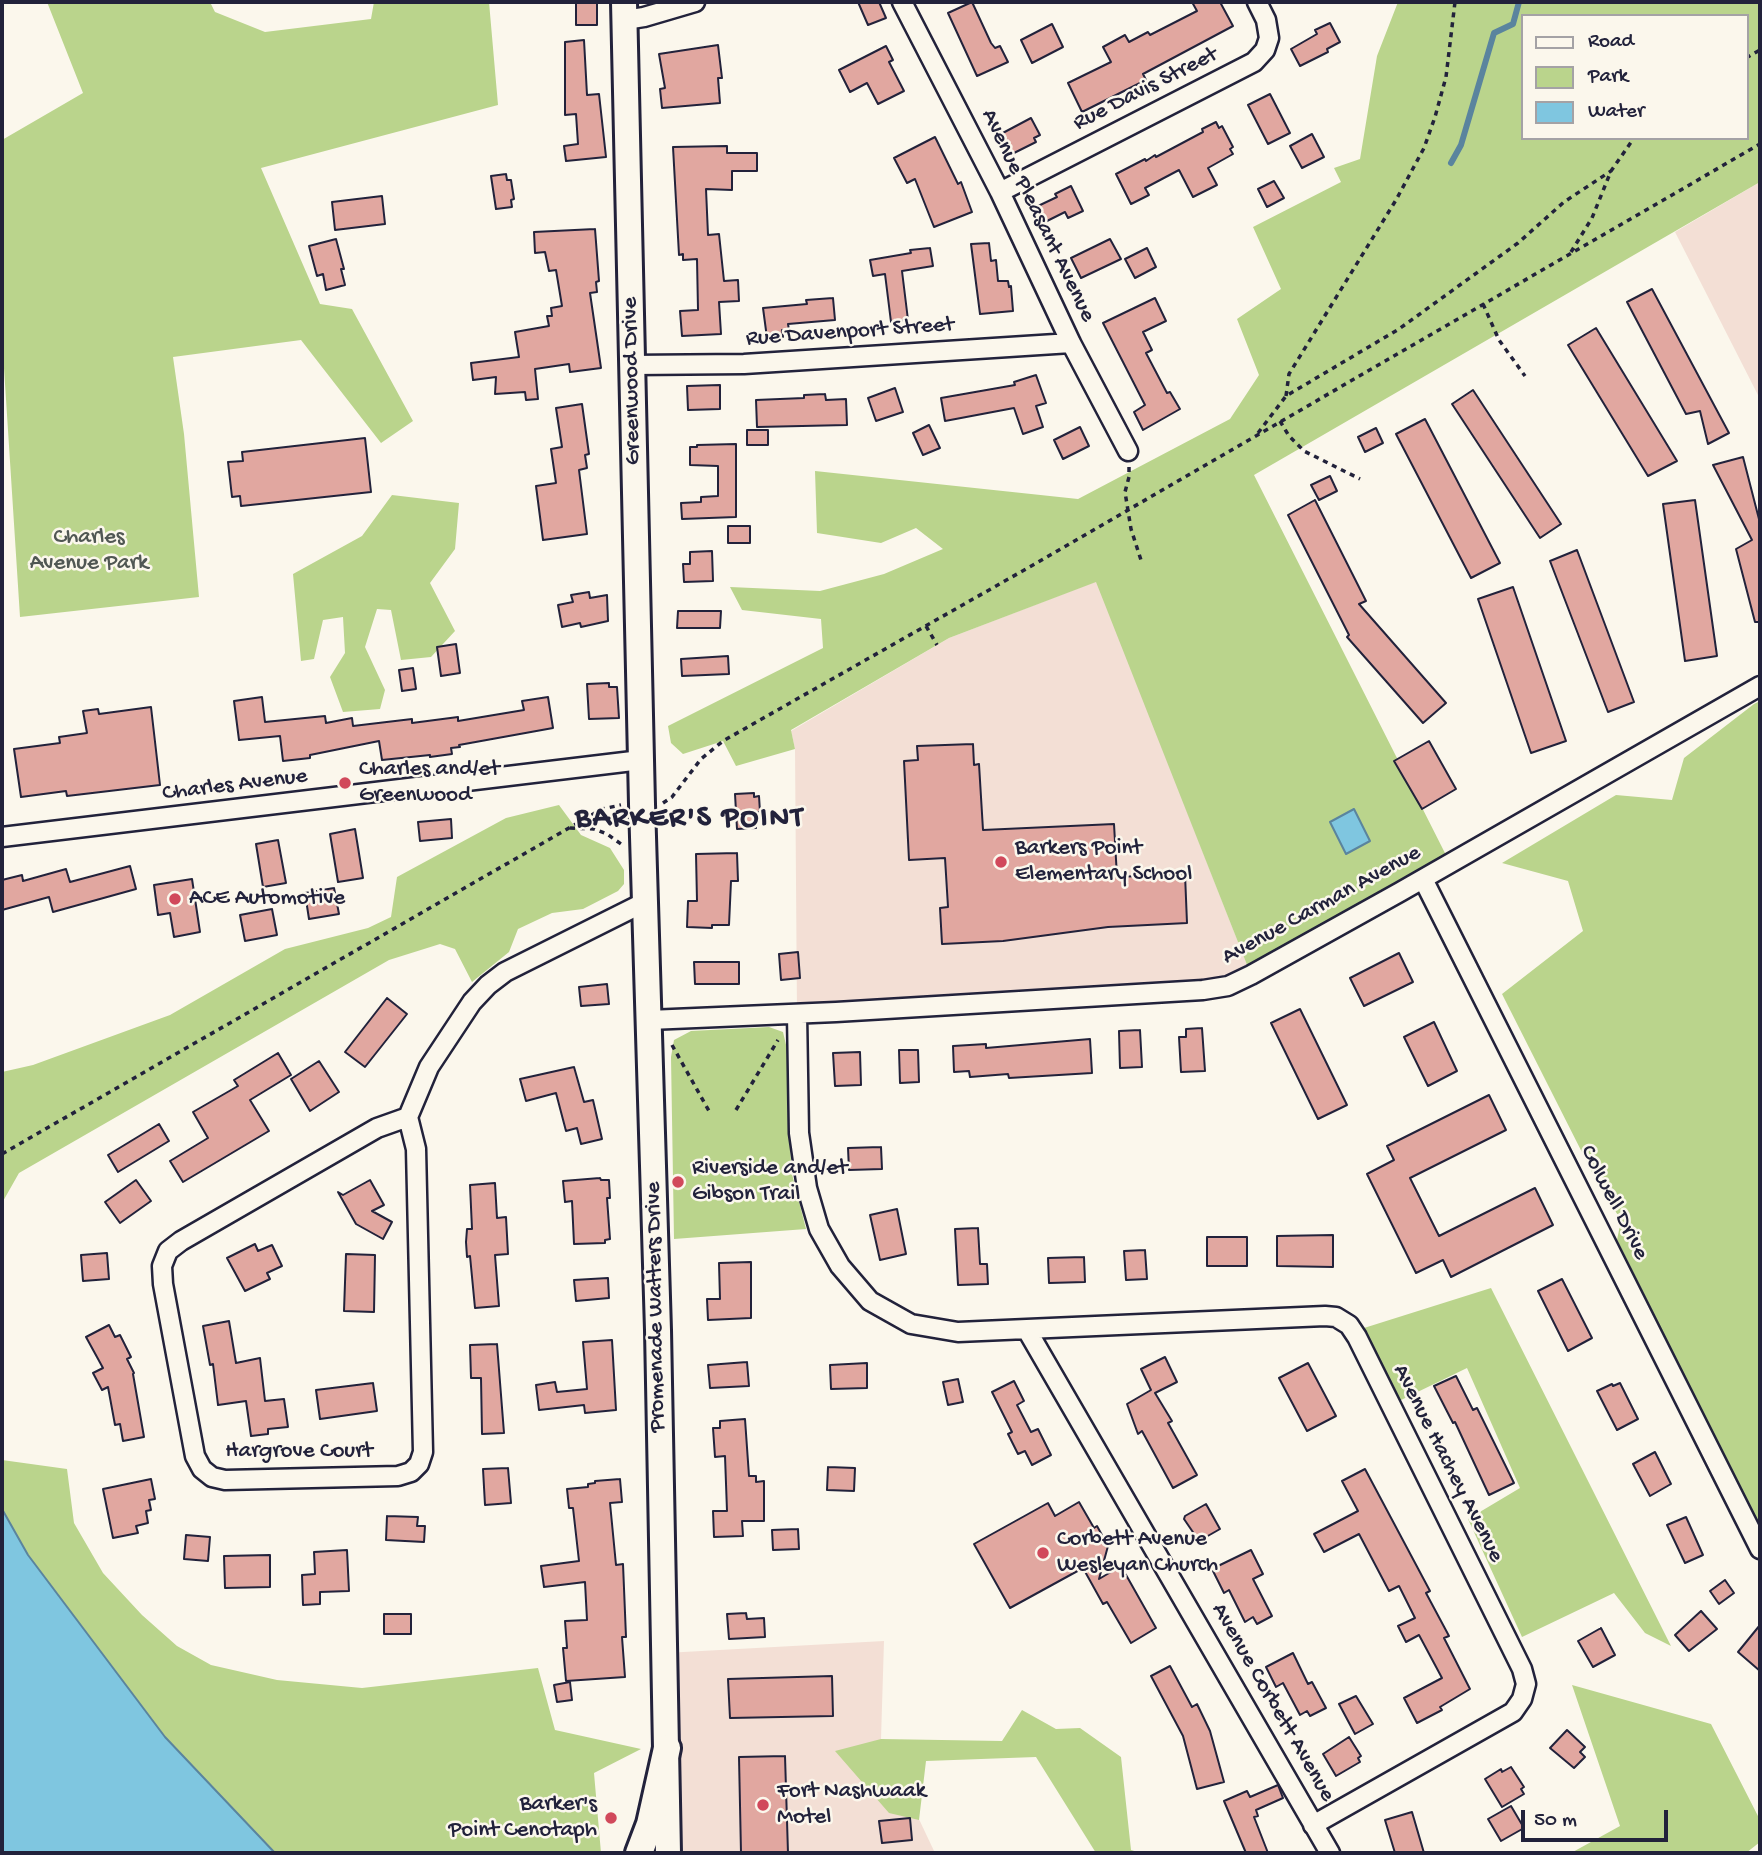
<!DOCTYPE html>
<style>
body{margin:0}
#map{position:relative;width:1762px;height:1855px;overflow:hidden;background:#fbf7ec;font-family:"Gochi Hand",sans-serif}
canvas{display:block}
.frame{position:absolute;inset:0;border:4px solid #22223b;pointer-events:none}
.legend{position:absolute;left:1521px;top:14px;width:228px;height:126px;box-sizing:border-box;background:#fbf7ec;border:2px solid #a4a2a5;margin:0;padding:9px 12px;list-style:none;font-size:21px;color:#22223b}
.legend li{display:flex;align-items:center;gap:14px;height:35px}
.legend b{width:35px;border:2px solid #a4a2a5}
.scale{position:absolute;left:1521px;top:1810px;width:147px;height:32px;box-sizing:border-box;border:4px solid #22223b;border-top:0;padding-left:9px;font-size:21px;line-height:24px;white-space:nowrap;color:#22223b;-webkit-text-stroke:5px #fbf7ec;paint-order:stroke}
</style>
<div id="map">
<canvas width="1762" height="1855"></canvas>
<div class="frame"></div>
<ul class="legend">
<li><b style="height:9px;background:#fbf7ec"></b>Road</li>
<li><b style="height:19px;background:#bad48c"></b>Park</li>
<li><b style="height:19px;background:#7fc6e0"></b>Water</li>
</ul>
<div class="scale">50 m</div>
</div>
<script>
const ctx = document.querySelector('canvas').getContext('2d');
ctx.lineJoin = 'round';
function paint(path, color) { ctx.fillStyle = color; ctx.fill(path, 'evenodd'); }
const shape = rows => new Path2D(rows.map(r => 'M' + r).join(''));
function stroke(path, color, width, dash) { ctx.strokeStyle = color; ctx.lineWidth = width; ctx.lineCap = dash ? 'butt' : 'round'; ctx.setLineDash(dash || []); ctx.stroke(path); }
function drawText(font, color, halo, rows, align = 'center') {
  ctx.font = font + ' "Gochi Hand",sans-serif'; ctx.lineWidth = 5; ctx.setLineDash([]); ctx.textBaseline = 'middle'; ctx.strokeStyle = halo; ctx.fillStyle = color; for (const [text, x, y, turn = 0] of rows) {
    ctx.save(); ctx.translate(x, y); ctx.rotate((+turn || 0) * Math.PI / 180); ctx.textAlign = isNaN(turn) ? turn : align; if (halo) ctx.strokeText(text, 0, 0); ctx.fillText(text, 0, 0); ctx.restore();
  }
}
const built = shape([
 [1760,182,1760,399,1675,232],
 [1097,581,1251,975,1228,986,797,1014,795,749,791,731,949,638],
 [884,1641,881,1739,935,1853,668,1853,665,1653]
]);
const green = shape([
 [47,2,210,2,215,12,265,32,371,19,374,2,489,2,498,105,261,168,320,304,352,309,413,421,381,443,301,340,173,357,184,434,199,597,20,617,2,337,2,140,83,93],
 [1398,2,1760,2,1760,182,1254,475,1450,863,1251,975,1096,582,949,638,791,730,795,749,736,766,723,741,683,754,671,743,668,726,823,648,821,619,742,610,730,587,820,591,884,574,943,549,916,528,881,543,817,533,815,471,1078,499,1230,419,1259,375,1237,319,1281,289,1253,227,1341,182,1334,168,1360,159,1377,56],
 [1522,16,1746,16,1746,138,1522,138],
 [392,495,459,503,455,549,430,583,455,631,431,657,401,660,391,610,377,609,365,647,385,690,380,709,343,712,330,677,345,653,343,617,323,620,314,659,301,661,293,574,362,536],
 [1760,701,1760,1526,1617,1240,1621,1220,1598,1184,1502,994,1583,931,1568,881,1502,863,1616,795,1672,800,1684,758,1754,704],
 [559,805,581,835,610,848,624,870,624,884,618,891,583,909,552,913,518,929,509,952,472,982,455,949,440,944,389,960,19,1173,2,1203,2,1072,33,1065,170,1015,285,949,368,928,391,917,397,877,506,818],
 [769,1027,783,1032,787,1049,788,1120,792,1174,806,1229,674,1239,671,1057,674,1040,691,1031],
 [1491,1288,1671,1646,1645,1633,1614,1593,1522,1637,1468,1519,1520,1488,1467,1368,1399,1401,1364,1328],
 [2,1460,67,1469,74,1523,103,1573,142,1615,177,1646,211,1665,277,1680,362,1688,538,1668,555,1730,641,1749,594,1773,601,1853,275,1853,165,1737,28,1555,2,1509],
 [1572,1685,1711,1724,1760,1820,1760,1842,1746,1853,1571,1853,1620,1826],
 [1022,1710,1056,1729,1080,1728,1121,1757,1131,1850,1141,1853,1096,1853,1036,1757,926,1761,919,1820,889,1813,835,1751,881,1739,1002,1741]
]);
const water = shape([
 [1354,809,1370,841,1346,854,1330,822,1354,809],
 [2,1509,28,1555,165,1737,275,1853,2,1853,2,1509]
]);
const stream = shape([
 [1451,163,1461,145,1494,33,1513,24,1519,2]
]);
const building = shape([
 [576,2,597,2,597,25,576,25,576,2],
 [858,2,879,2,886,18,868,25,858,2],
 [972,2,991,43,995,48,1000,46,1008,62,977,76,948,13,972,2],
 [1192,2,1220,2,1233,26,1143,74,1146,80,1082,112,1068,83,1111,62,1103,47,1125,35,1129,42,1148,32,1150,35,1197,11,1192,2],
 [1330,23,1340,42,1327,49,1328,52,1300,66,1291,49,1317,34,1315,30,1330,23],
 [1052,24,1063,47,1032,63,1021,40,1052,24],
 [584,40,587,95,599,94,606,157,566,161,564,146,578,144,576,114,565,115,565,42,584,40],
 [718,45,722,78,718,78,720,103,662,108,660,89,665,88,659,54,718,45],
 [886,46,893,60,889,62,904,91,878,104,867,83,850,92,839,70,886,46],
 [1270,94,1290,133,1268,144,1248,105,1270,94],
 [1031,118,1040,135,1034,138,1036,142,1010,155,999,135,1031,118],
 [1216,122,1219,128,1222,126,1233,147,1230,149,1233,154,1208,168,1217,185,1193,197,1179,170,1145,188,1149,195,1131,204,1116,174,1145,159,1146,161,1155,155,1156,157,1203,132,1202,129,1216,122],
 [1312,134,1324,157,1302,168,1290,146,1312,134],
 [935,137,958,184,961,182,972,212,934,227,915,179,907,183,894,158,935,137],
 [727,146,727,153,757,153,757,171,732,171,732,190,706,189,708,235,719,234,724,281,738,280,739,301,719,302,721,334,682,336,680,311,698,310,697,259,683,260,683,254,679,255,673,147,727,146],
 [506,174,507,180,511,180,514,199,511,200,512,207,496,209,491,176,506,174],
 [1274,181,1284,198,1267,207,1258,189,1274,181],
 [1071,186,1083,211,1068,218,1065,212,1045,222,1038,206,1057,197,1055,194,1071,186],
 [382,196,385,224,335,230,332,202,382,196],
 [595,229,599,281,596,282,597,292,590,293,601,368,570,372,569,364,535,369,538,399,526,400,525,392,495,394,496,377,473,380,471,363,519,357,515,332,549,326,547,316,552,316,551,308,562,306,556,270,549,271,545,252,535,253,534,232,595,229],
 [336,239,344,269,341,269,345,285,326,290,323,274,317,276,309,246,336,239],
 [1110,239,1121,259,1081,278,1071,258,1110,239],
 [989,243,991,261,996,260,998,281,1008,281,1009,287,1011,286,1013,311,980,314,971,244,989,243],
 [930,248,933,266,902,271,908,320,891,322,885,274,873,276,870,260,911,253,910,250,930,248],
 [1147,248,1156,267,1135,278,1125,259,1147,248],
 [1652,289,1729,433,1708,444,1700,411,1686,414,1627,302,1652,289],
 [833,298,835,320,788,324,789,330,782,330,783,337,767,338,763,308,807,304,806,300,833,298],
 [1155,298,1166,321,1143,332,1152,350,1146,353,1167,393,1170,392,1180,409,1143,430,1134,412,1145,405,1103,323,1155,298],
 [1596,328,1677,461,1648,476,1568,345,1596,328],
 [1036,375,1046,403,1036,406,1043,427,1023,434,1014,408,945,421,941,398,1015,385,1014,382,1036,375],
 [720,385,720,409,688,410,687,386,720,385],
 [895,388,903,412,876,421,868,398,895,388],
 [1473,390,1561,524,1540,538,1452,404,1473,390],
 [825,394,826,400,846,399,847,425,757,427,756,400,804,398,804,395,825,394],
 [582,404,589,454,585,455,587,468,579,470,587,534,543,540,536,486,556,483,551,449,562,447,556,408,582,404],
 [1425,419,1500,563,1471,578,1396,434,1425,419],
 [929,425,940,448,923,455,913,433,929,425],
 [1080,427,1089,446,1063,459,1054,440,1080,427],
 [1376,428,1383,443,1365,452,1358,437,1376,428],
 [747,430,768,430,768,445,747,445,747,430],
 [365,438,371,492,241,506,240,496,232,497,228,462,243,461,242,452,365,438],
 [736,444,736,517,682,519,681,503,701,502,701,497,718,496,718,466,690,465,690,447,697,447,697,445,736,444],
 [1743,457,1760,523,1760,622,1755,622,1736,549,1752,540,1713,465,1743,457],
 [1330,476,1337,491,1319,500,1311,485,1330,476],
 [1315,500,1366,601,1359,604,1446,703,1423,723,1347,637,1349,635,1288,515,1315,500],
 [1695,500,1717,656,1685,661,1663,504,1695,500],
 [728,526,750,526,750,543,728,543,728,526],
 [1577,550,1634,702,1608,712,1550,561,1577,550],
 [712,551,713,581,684,582,683,564,690,564,690,552,712,551],
 [1513,587,1566,741,1531,753,1478,599,1513,587],
 [589,592,590,598,607,595,608,621,581,627,580,623,562,627,558,605,573,602,571,595,589,592],
 [678,611,721,611,720,628,677,628,678,611],
 [456,644,460,673,441,676,437,647,456,644],
 [728,656,729,674,682,676,681,659,728,656],
 [413,668,416,689,402,691,399,670,413,668],
 [609,683,609,687,617,687,619,718,589,719,587,684,609,683],
 [262,697,265,722,325,716,326,723,352,718,353,726,412,719,412,723,458,717,458,721,524,710,522,701,548,697,553,728,459,745,460,747,451,748,452,754,430,757,430,755,382,760,379,741,310,755,310,758,283,761,280,736,239,740,234,701,262,697],
 [151,707,160,785,67,796,66,791,21,797,14,749,60,743,59,737,87,733,83,711,98,709,99,714,151,707],
 [1429,741,1456,789,1422,809,1394,761,1429,741],
 [973,744,974,765,979,764,983,830,1114,824,1117,877,1185,874,1187,923,1108,927,1003,941,942,944,940,908,948,907,945,858,909,860,904,761,918,760,917,746,973,744],
 [754,793,754,797,759,796,760,812,755,812,756,828,737,829,735,794,754,793],
 [451,819,452,838,420,841,418,822,451,819],
 [355,829,363,878,338,882,330,834,355,829],
 [278,840,286,883,263,887,256,844,278,840],
 [737,853,738,881,731,881,729,925,712,925,712,928,687,927,688,901,697,901,696,854,737,853],
 [130,866,136,889,53,912,49,897,2,910,2,880,22,875,23,881,66,869,70,882,130,866],
 [192,879,200,932,174,937,170,913,158,915,154,885,192,879],
 [334,888,339,914,309,919,305,893,334,888],
 [272,909,277,935,245,941,240,915,272,909],
 [798,952,800,978,781,980,779,954,798,952],
 [1399,953,1413,982,1364,1006,1350,978,1399,953],
 [694,962,739,962,739,984,695,984,694,962],
 [607,984,609,1004,581,1006,579,987,607,984],
 [387,998,407,1014,365,1067,345,1052,387,998],
 [1300,1009,1347,1105,1318,1119,1271,1023,1300,1009],
 [1434,1022,1457,1071,1428,1086,1404,1037,1434,1022],
 [1202,1028,1205,1071,1181,1072,1179,1037,1186,1037,1186,1029,1202,1028],
 [1140,1030,1142,1067,1120,1068,1119,1031,1140,1030],
 [1090,1039,1092,1073,1009,1078,1008,1074,970,1077,969,1071,954,1072,953,1046,986,1044,986,1048,1090,1039],
 [899,1050,918,1050,919,1082,900,1083,899,1050],
 [860,1052,861,1085,835,1086,833,1053,860,1052],
 [278,1053,291,1075,250,1100,269,1131,183,1182,170,1161,208,1138,193,1112,238,1086,234,1080,278,1053],
 [319,1061,339,1092,310,1111,291,1079,319,1061],
 [574,1067,584,1102,593,1100,602,1139,581,1144,577,1128,566,1131,556,1093,526,1101,520,1079,574,1067],
 [1489,1095,1506,1130,1410,1178,1439,1236,1535,1188,1553,1225,1451,1277,1443,1260,1416,1273,1367,1174,1394,1160,1387,1146,1489,1095],
 [159,1124,169,1141,118,1172,108,1155,159,1124],
 [881,1147,882,1169,849,1170,848,1148,881,1147],
 [600,1178,601,1180,609,1180,610,1198,607,1198,610,1239,605,1240,605,1243,574,1244,572,1201,565,1202,563,1181,600,1178],
 [136,1180,151,1201,120,1223,105,1202,136,1180],
 [370,1180,384,1205,372,1211,392,1222,383,1239,356,1224,338,1192,343,1195,370,1180],
 [495,1183,497,1218,506,1217,508,1254,495,1255,499,1306,475,1308,470,1256,467,1257,466,1242,467,1229,472,1229,470,1185,495,1183],
 [897,1209,906,1254,880,1260,870,1215,897,1209],
 [978,1228,980,1264,987,1264,988,1284,958,1285,955,1229,978,1228],
 [1333,1235,1333,1267,1277,1266,1277,1236,1333,1235],
 [1207,1237,1247,1237,1247,1266,1207,1266,1207,1237],
 [255,1244,258,1251,272,1245,282,1266,267,1273,270,1279,245,1291,227,1258,255,1244],
 [1145,1250,1147,1279,1126,1280,1124,1251,1145,1250],
 [107,1253,109,1279,83,1281,81,1255,107,1253],
 [346,1254,375,1255,374,1312,344,1311,346,1254],
 [1084,1257,1085,1282,1049,1283,1048,1258,1084,1257],
 [751,1262,751,1318,708,1320,707,1299,720,1299,719,1263,751,1262],
 [608,1278,609,1298,576,1301,574,1280,608,1278],
 [1562,1279,1592,1338,1568,1351,1538,1291,1562,1279],
 [229,1321,236,1363,260,1358,265,1401,284,1399,288,1427,268,1429,268,1434,251,1436,246,1401,218,1405,213,1364,210,1365,203,1326,229,1321],
 [109,1325,115,1337,120,1335,131,1357,127,1359,134,1373,133,1374,144,1437,123,1441,120,1424,115,1425,108,1387,102,1390,93,1373,103,1368,86,1337,109,1325],
 [612,1340,616,1410,585,1413,584,1405,539,1410,536,1385,555,1382,557,1392,587,1389,583,1342,612,1340],
 [497,1344,504,1433,482,1434,481,1378,471,1378,470,1345,497,1344],
 [1165,1357,1177,1382,1155,1393,1172,1421,1168,1423,1197,1475,1173,1488,1142,1431,1138,1434,1127,1404,1151,1390,1141,1369,1165,1357],
 [747,1362,749,1386,710,1388,708,1365,747,1362],
 [867,1363,867,1388,831,1389,830,1365,867,1363],
 [1308,1363,1336,1416,1307,1431,1279,1378,1308,1363],
 [1456,1376,1473,1410,1477,1408,1514,1483,1489,1495,1455,1422,1453,1423,1434,1386,1456,1376],
 [958,1379,963,1402,948,1405,943,1382,958,1379],
 [1014,1381,1024,1401,1017,1405,1031,1432,1038,1429,1051,1455,1032,1465,1025,1451,1018,1454,1008,1434,1012,1432,992,1392,1014,1381],
 [373,1383,377,1411,320,1419,316,1390,373,1383],
 [1620,1383,1638,1419,1617,1430,1597,1391,1612,1384,1613,1386,1620,1383],
 [745,1419,749,1476,756,1476,756,1482,764,1481,764,1521,742,1521,743,1536,714,1537,713,1511,727,1511,725,1456,715,1457,713,1428,720,1428,720,1421,745,1419],
 [1655,1452,1671,1484,1650,1496,1633,1464,1655,1452],
 [828,1467,855,1468,854,1491,827,1490,828,1467],
 [508,1468,511,1503,485,1505,483,1469,508,1468],
 [1365,1469,1430,1591,1426,1593,1449,1636,1444,1638,1470,1689,1440,1707,1442,1710,1417,1723,1404,1698,1442,1678,1419,1635,1406,1642,1398,1626,1415,1618,1399,1586,1389,1591,1359,1534,1324,1552,1314,1534,1358,1511,1342,1481,1365,1469],
 [151,1479,155,1499,149,1500,151,1510,146,1511,148,1523,136,1526,138,1533,113,1538,103,1489,151,1479],
 [620,1479,622,1502,610,1503,616,1565,623,1564,626,1637,622,1637,625,1677,566,1681,563,1648,567,1648,565,1621,587,1620,585,1582,544,1587,541,1566,579,1561,573,1508,569,1508,567,1489,588,1487,588,1484,595,1483,595,1481,620,1479],
 [1079,1502,1094,1528,1097,1526,1108,1546,1099,1579,1121,1566,1156,1628,1131,1643,1107,1602,1103,1604,1083,1568,1010,1608,974,1544,1048,1503,1055,1516,1079,1502],
 [1206,1504,1220,1529,1199,1541,1184,1519,1185,1516,1206,1504],
 [387,1516,418,1517,417,1526,425,1526,424,1542,386,1540,387,1516],
 [1686,1517,1703,1555,1685,1563,1667,1525,1686,1517],
 [798,1529,799,1549,773,1550,772,1530,798,1529],
 [186,1535,210,1537,208,1561,184,1559,186,1535],
 [347,1550,349,1591,320,1592,320,1604,303,1605,302,1575,315,1574,314,1552,347,1550],
 [1251,1550,1263,1574,1253,1579,1272,1616,1257,1624,1253,1617,1245,1622,1229,1590,1224,1593,1213,1571,1219,1568,1218,1566,1251,1550],
 [270,1555,270,1587,225,1588,224,1556,270,1555],
 [1725,1580,1734,1593,1719,1604,1710,1591,1725,1580],
 [1701,1611,1717,1629,1689,1651,1675,1635,1701,1611],
 [746,1613,747,1619,764,1618,765,1637,729,1639,727,1614,746,1613],
 [384,1614,411,1614,411,1634,384,1634,384,1614],
 [1760,1625,1760,1671,1738,1652,1760,1625],
 [1601,1628,1615,1655,1593,1667,1578,1641,1601,1628],
 [1293,1653,1308,1684,1312,1682,1326,1708,1310,1716,1307,1711,1300,1715,1283,1683,1276,1687,1266,1667,1293,1653],
 [1170,1666,1192,1707,1197,1704,1210,1731,1224,1782,1197,1789,1183,1736,1151,1676,1170,1666],
 [832,1676,833,1716,730,1718,728,1679,832,1676],
 [570,1682,572,1700,557,1702,554,1685,570,1682],
 [1356,1696,1373,1724,1355,1734,1339,1704,1356,1696],
 [1567,1730,1585,1747,1580,1752,1585,1757,1574,1768,1550,1748,1567,1730],
 [1349,1737,1361,1756,1358,1758,1360,1762,1336,1776,1323,1754,1349,1737],
 [785,1756,788,1853,741,1853,739,1757,785,1756],
 [1511,1767,1524,1787,1521,1789,1524,1794,1502,1807,1485,1779,1501,1769,1502,1772,1511,1767],
 [1278,1785,1283,1798,1256,1810,1258,1816,1254,1817,1268,1853,1246,1853,1224,1801,1247,1791,1250,1797,1278,1785],
 [1511,1806,1524,1828,1501,1841,1488,1819,1511,1806],
 [1412,1812,1424,1853,1395,1853,1385,1820,1412,1812],
 [910,1818,912,1840,882,1843,879,1821,910,1818]
]);
const path = shape([
 [1746,58,1760,50],
 [1571,252,1592,218,1611,171,1634,138],
 [1483,304,1499,340,1525,376],
 [1286,396,1289,374,1396,200,1424,148,1435,117,1446,77,1455,2],
 [1280,421,1289,436,1304,451,1360,479],
 [1258,433,1286,396,1399,329,1518,243,1564,202,1611,171],
 [1129,467,1129,477,1125,492,1131,529,1141,560],
 [926,626,937,645],
 [663,803,672,797,701,759,723,741,1033,565,1760,144],
 [570,828,594,829,607,834,621,844],
 [672,1045,709,1111],
 [736,1110,778,1040],
 [2,1154,602,809,621,805]
]);
const street = shape([
 [902,2,1000,192,1071,343,1128,451],
 [625,20,644,17,695,2],
 [1000,192,1254,62,1265,50,1269,38,1266,20,1257,2],
 [632,365,744,364,1071,343],
 [2,837,641,760],
 [1423,879,1760,1549],
 [797,1014,799,1133,807,1188,819,1229,840,1266,870,1301,911,1324,958,1332,1325,1316,1336,1317,1349,1325,1357,1337,1522,1669,1526,1684,1522,1699,1513,1712,1313,1825],
 [649,1020,836,1012,1203,990,1228,986,1251,975,1400,892,1760,686],
 [408,1117,416,1149,423,1452,419,1464,411,1472,398,1476,225,1480,212,1477,202,1469,195,1456,163,1284,162,1266,168,1251,181,1241,377,1128,408,1117],
 [408,1117,429,1067,472,1002,488,985,505,972,645,902],
 [1027,1330,1330,1853]
]);
const secondary = shape([
 [624,2,642,804,658,1330,668,1853]
]);
const primary = shape([
 [639,1853,650,1824,667,1748]
]);
const markers = [
 [345,783,7,"#d1495b"],
 [1001,862,7,"#d1495b"],
 [175,899,7,"#d1495b"],
 [678,1182,7,"#d1495b"],
 [1043,1553,7,"#d1495b"],
 [763,1805,7,"#d1495b"],
 [611,1818,7,"#d1495b"]
];
const streetNames = [
 ["Rue Davis Street",1146,90,-27],
 ["Avenue Pleasant Avenue",1037,216,64],
 ["Rue Davenport Street",850,333,-4],
 ["Greenwood Drive",633,381,-91],
 ["Charles Avenue",235,786,-7],
 ["Avenue Carman Avenue",1322,906,-29],
 ["Colwell Drive",1613,1203,63],
 ["Promenade Watters Drive",657,1307,-91],
 ["Hargrove Court",299,1452],
 ["Avenue Hachey Avenue",1447,1464,63],
 ["Avenue Corbett Avenue",1272,1703,60]
];
const parkNames = [
 ["Charles",89,538],
 ["Avenue Park",89,564]
];
const poiNames = [
 ["Charles and/et",359,770],
 ["Greenwood",359,796],
 ["Barkers Point",1015,849],
 ["Elementary School",1015,875],
 ["ACE Automotive",189,899],
 ["Riverside and/et",692,1169],
 ["Gibson Trail",692,1195],
 ["Corbett Avenue",1057,1540],
 ["Wesleyan Church",1057,1566],
 ["Fort Nashwaak",777,1792],
 ["Motel",777,1818],
 ["Barker's",597,1805,"right"],
 ["Point Cenotaph",597,1831,"right"]
];
const districtNames = [
 ["BARKER'S POINT",690,820]
];
paint(built, '#f3dfd5');
paint(green, '#bad48c');
paint(water, '#7fc6e0');
stroke(water, '#5a849e', 2);
stroke(stream, '#5a849e', 6);
paint(building, '#e1a7a0');
stroke(building, '#22223b', 2);
stroke(street, '#22223b', 23);
stroke(secondary, '#22223b', 30);
stroke(primary, '#22223b', 32);
stroke(path, '#22223b', 3.5, [5, 5]);
stroke(street, '#fbf7ec', 18);
stroke(secondary, '#fbf7ec', 24);
stroke(primary, '#fbf7ec', 26);
for (const [x, y, r, color] of markers) { const dot = new Path2D(); dot.arc(x, y, r, 0, 2 * Math.PI); ctx.fillStyle = color; ctx.fill(dot); stroke(dot, '#fbf7ec', 2.5); }
drawText('23px', '#22223b', '#fbf7ec', streetNames);
drawText('23px', '#505753', '#fbf7ec', parkNames);
drawText('23px', '#22223b', '#fbf7ec', poiNames, 'left');
ctx.letterSpacing = '2px';
drawText('bold 30px', '#22223b', '#fbf7ec', districtNames);
ctx.letterSpacing = '0px';
</script>
